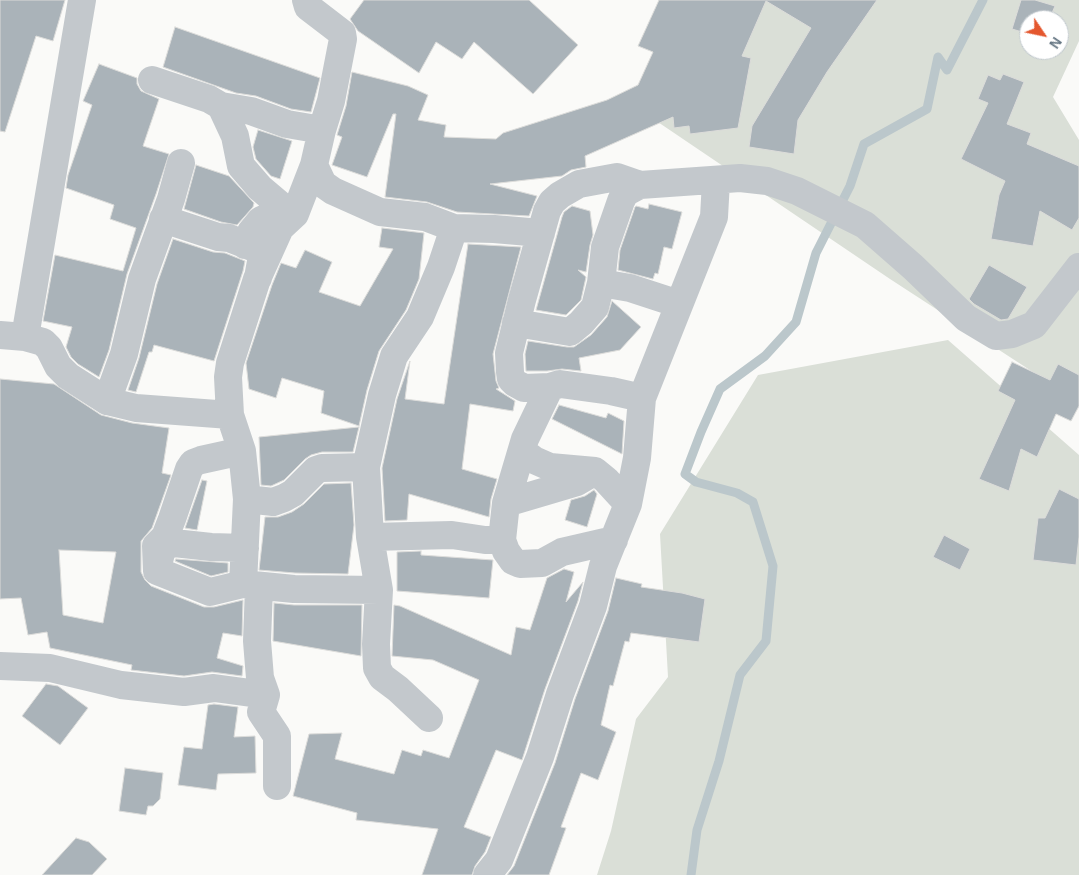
<!DOCTYPE html>
<style>
body{margin:0}
#map{position:relative;width:1079px;height:875px;overflow:hidden;background:#fafaf8;font-family:Helvetica,sans-serif}
canvas{display:block}
.north{position:absolute;left:1019px;top:10px;width:50px;height:50px;box-sizing:border-box;background:#fff;border:1px solid #c1c8cd;border-radius:50%;rotate:124deg;font-size:14px;font-weight:700;line-height:20px;text-align:center;color:#657683}
.north::after{content:'';display:block;margin:auto;width:18px;height:22px;background:#e4572e;clip-path:polygon(50% 0,100% 100%,50% 72%,0 100%)}
</style>
<div id="map">
<canvas width="1079" height="875"></canvas>
<div class="north">N</div>
</div>
<script>
const ctx = document.querySelector('canvas').getContext('2d');
ctx.lineJoin = 'round';
function paint(path, color) { ctx.fillStyle = color; ctx.fill(path, 'evenodd'); }
const shape = rows => new Path2D(rows.map(r => 'M' + r).join(''));
function stroke(path, color, width, dash) { ctx.strokeStyle = color; ctx.lineWidth = width; ctx.lineCap = dash ? 'butt' : 'round'; ctx.setLineDash(dash || []); ctx.stroke(path); }
const green = shape([
 [704,0,1079,0,1079,41,1053,97,1079,140,1079,402,890,279,649,116],
 [1029,20,1059,20,1059,50,1029,50],
 [948,340,1079,455,1079,875,597,875,611,831,636,719,668,677,660,534,758,375]
]);
const stream = shape([
 [691,875,697,830,719,761,740,675,766,641,773,566,753,502,737,493,696,482,685,474,701,432,720,389,765,356,796,322,816,253,850,186,864,144,927,109,938,57,947,70,983,0]
]);
const building = shape([
 [0,0,65,0,53,41,36,36,5,132,0,131,0,0],
 [364,0,529,0,578,45,533,94,474,42,462,59,436,42,419,73,358,31,350,19,364,0],
 [659,0,877,0,827,72,798,120,794,154,749,147,752,126,811,28,766,1,742,56,751,58,738,128,690,134,689,126,674,128,673,117,585,156,586,167,571,170,562,176,490,184,537,196,529,216,457,212,427,202,385,197,396,114,393,114,367,177,332,165,342,137,337,135,346,106,352,72,408,86,428,95,418,120,446,125,444,137,496,139,503,133,607,100,638,85,653,52,638,46,659,0],
 [1021,0,1035,0,1055,6,1049,20,1029,20,1029,34,1012,29,1021,0],
 [175,27,320,78,311,112,291,109,256,96,236,93,163,67,175,27],
 [99,64,137,78,137,84,141,91,159,99,143,146,169,154,156,194,127,274,109,350,99,377,78,364,71,357,66,347,72,327,43,321,55,255,123,271,136,228,110,219,114,205,66,188,68,175,92,105,83,101,99,64],
 [1003,74,1024,82,1007,124,1031,133,1027,144,1079,166,1079,218,1072,230,1040,211,1033,246,991,239,999,195,1005,181,961,159,988,103,978,99,988,75,1000,80,1003,74],
 [258,130,292,141,280,179,271,176,256,159,253,147,258,130],
 [196,165,229,176,254,203,253,207,237,225,221,222,184,209,196,165],
 [649,204,682,212,672,249,664,247,658,274,655,273,653,279,618,270,620,250,635,207,636,206,648,209,649,204],
 [572,206,590,211,593,235,590,245,586,272,578,270,586,277,581,300,566,315,536,310,562,217,564,212,572,206],
 [382,228,424,233,419,279,406,310,379,351,367,390,359,426,321,413,324,391,282,378,276,398,249,389,246,363,272,285,281,263,296,268,305,250,332,262,319,292,360,306,393,249,379,247,382,228],
 [173,239,213,252,225,253,245,261,243,271,214,361,154,345,152,352,149,352,136,392,128,390,139,358,157,284,173,239],
 [468,244,521,247,493,354,496,381,499,388,496,389,515,401,513,411,470,404,462,469,497,479,491,499,489,517,409,494,407,520,385,521,382,468,397,399,410,361,405,399,444,404,468,244],
 [989,265,1027,287,1008,319,1001,320,974,304,969,299,989,265],
 [612,301,641,327,620,350,579,358,581,371,562,369,547,371,526,371,525,354,528,341,567,347,574,347,591,335,607,317,612,301],
 [1012,362,1050,380,1058,364,1079,375,1079,406,1071,421,1056,414,1037,457,1021,449,1009,491,979,479,1015,400,998,391,1012,362],
 [0,379,54,384,101,415,132,423,169,428,162,473,171,475,152,528,141,541,141,572,145,580,151,586,204,607,214,607,243,600,242,636,223,633,217,658,243,666,242,676,212,672,184,676,131,670,132,665,50,648,47,632,28,635,21,598,0,599,0,379],
 [59,550,116,552,103,623,63,615,59,550],
 [559,405,606,418,608,413,624,421,622,454,552,419,559,405],
 [359,427,353,452,322,452,311,455,305,459,284,480,271,486,261,485,259,437,359,427],
 [202,480,207,481,197,530,185,528,202,480],
 [351,483,354,525,348,574,295,573,259,570,265,517,278,517,292,512,304,504,324,484,351,483],
 [1059,489,1079,499,1079,537,1076,565,1033,560,1038,518,1045,518,1059,489],
 [594,490,597,494,587,527,565,520,571,500,585,496,594,490],
 [944,535,970,549,960,570,933,557,944,535],
 [421,551,421,555,493,560,489,598,397,591,397,552,421,551],
 [176,559,228,563,228,572,211,576,175,561,176,559],
 [564,569,574,572,566,602,583,582,578,601,545,689,522,760,496,750,464,827,491,837,485,852,475,866,472,875,422,875,438,829,356,820,357,813,293,796,309,734,342,733,335,759,394,774,402,750,421,756,423,750,449,758,479,680,433,660,392,656,394,605,400,606,511,655,516,627,530,630,547,578,564,569],
 [616,578,642,584,641,587,682,593,705,599,699,642,631,633,629,642,625,641,613,686,610,685,601,725,616,732,598,780,581,773,561,827,566,828,549,875,507,875,514,866,555,763,575,699,608,611,616,578],
 [274,603,294,605,362,605,361,656,273,641,274,603],
 [46,684,58,686,88,708,60,745,22,716,46,684],
 [214,704,238,707,234,737,255,736,256,773,218,774,216,790,178,785,184,747,202,749,208,705,214,704],
 [125,768,163,773,160,799,153,806,148,806,146,815,119,811,125,768],
 [76,838,89,842,107,859,92,875,42,875,76,838]
]);
const minor = shape([
 [152,80,209,99,221,106,235,136,241,166,260,188,292,215],
 [221,106,251,111,287,124,322,130],
 [314,165,323,184,333,191,380,212,425,217,454,228,494,229,541,233],
 [163,219,218,237,229,238,257,249,261,251,262,256,258,278],
 [245,245,251,232,261,220,275,214,295,214],
 [601,283,630,288,679,304],
 [516,323,570,332,581,323,595,307,601,283,605,247,621,201,625,193,640,185],
 [0,335,25,337,43,342,49,348,58,366,68,376,107,401,136,408,230,415],
 [25,337,82,0],
 [550,387,524,388,515,383,511,379,510,372,509,353,522,300,547,211,552,202,560,195,579,184,617,177,640,185,740,178,767,181,797,191,865,225,913,267,966,318,996,336,1012,334,1034,325,1079,267],
 [107,401,124,354,142,279,171,199,181,163],
 [242,451,201,460,193,463,189,469,172,519,165,537,156,546,157,571,210,592,243,584,294,589,379,590],
 [522,451,534,460,550,467,595,471,606,480,628,504],
 [247,499,273,502,284,498,293,493,316,470,322,468,366,467],
 [506,503,577,482,594,472],
 [370,537,452,535,485,540,502,540],
 [614,540,562,552,542,563,520,564,513,561,506,551,502,540,506,503,525,439,550,387,560,384,611,391,642,398],
 [158,565,161,553,164,548,167,545,174,543,211,547,245,548],
 [243,584,247,499,242,451,230,415,228,377,230,363,257,279,280,228,295,214,314,165,322,130,331,101,343,39,342,33,308,7,306,0],
 [259,587,257,641,260,678,266,695,261,712,277,736,277,786],
 [0,666,50,668,121,685,184,692,214,688,266,695],
 [429,718,398,689,382,677,377,668,376,644,379,590,370,537,366,467,382,395,394,356,420,317,441,267,454,228],
 [487,875,499,860,540,757,560,694,593,606,603,566,628,504,637,458,642,398,714,217,716,181]
]);
paint(green, '#dadfd7');
stroke(stream, '#bbc7cb', 9);
paint(building, '#aab3b9');
stroke(building, '#dcdcda', 1);
stroke(minor, '#c3c8cc', 28);
</script>
